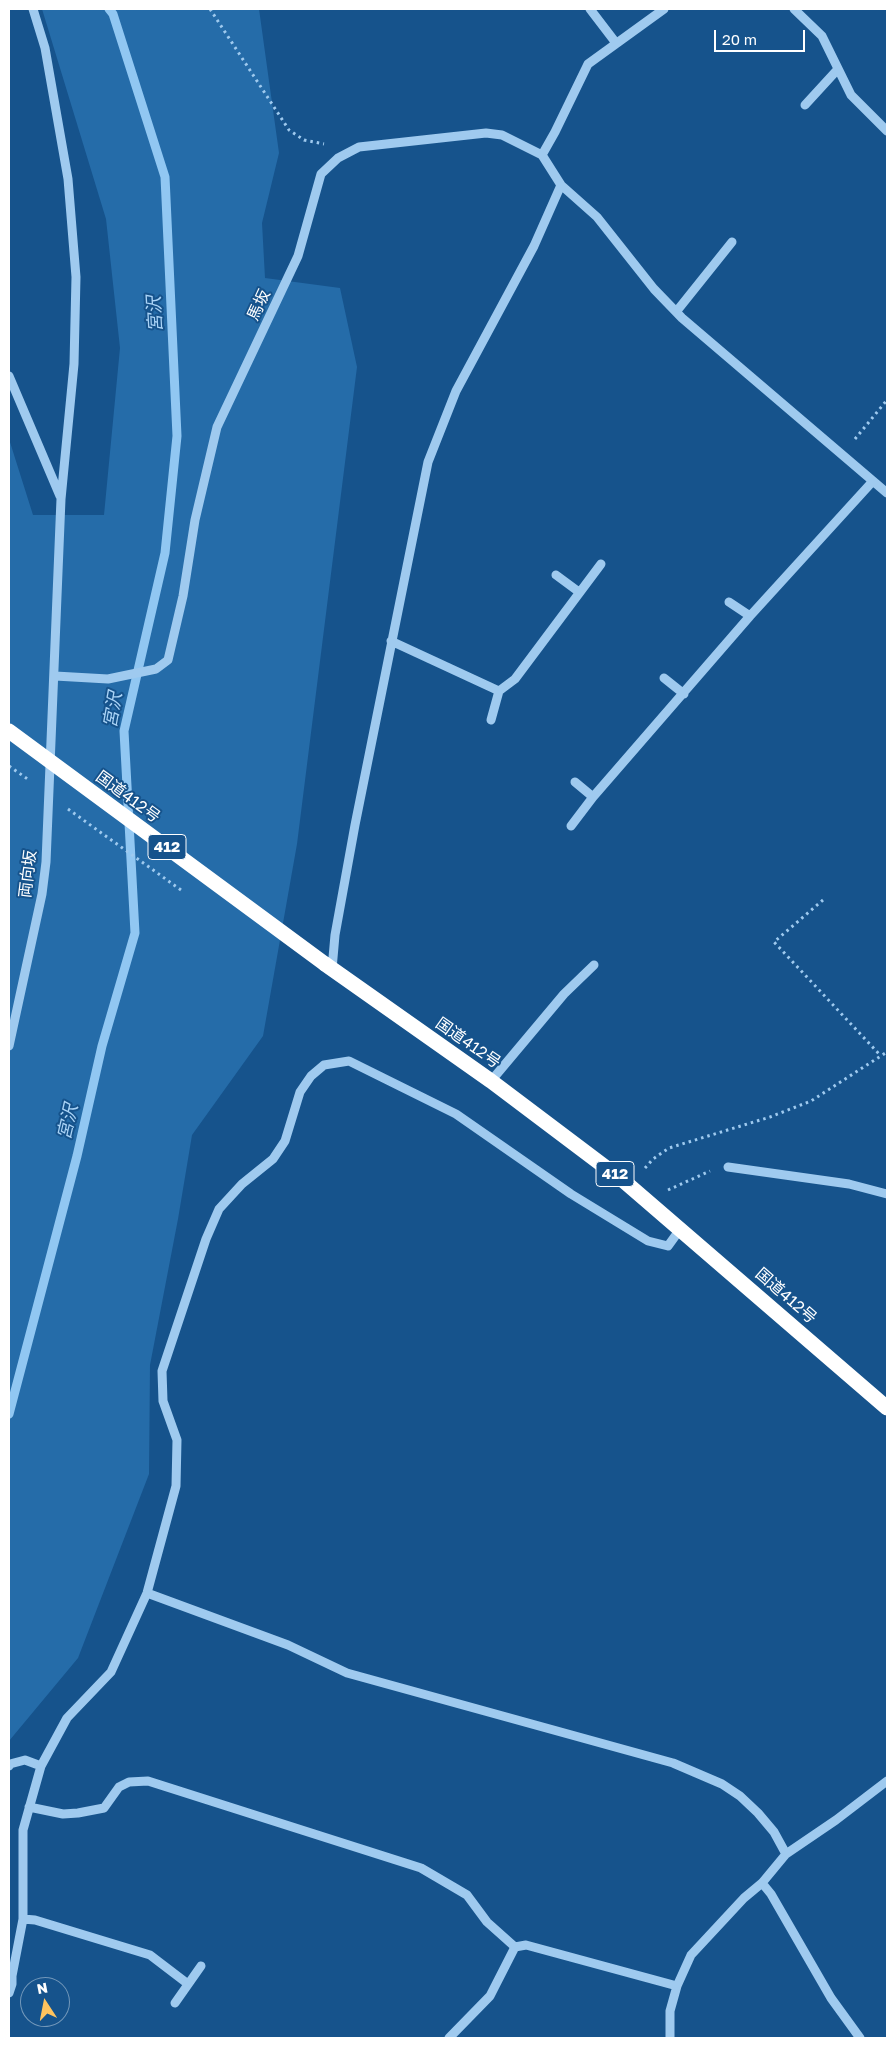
<!DOCTYPE html>
<meta charset="utf-8">
<style>
body{margin:0}
#map{position:relative;width:896px;height:2047px;overflow:hidden;background:#16538c;font-family:"Golos Text",sans-serif}
canvas{display:block}
.frame{position:absolute;inset:0;border:10px solid #fff;pointer-events:none}
.north{position:absolute;left:20px;top:1977px;width:50px;height:50px;box-sizing:border-box;background:#16538c;border:1px solid #7398ba;border-radius:50%;rotate:349deg;font-size:14px;font-weight:700;line-height:20px;text-align:center;color:#fff}
.north::after{content:'';display:block;margin:auto;width:18px;height:22px;background:#ffc35e;clip-path:polygon(50% 0,100% 100%,50% 72%,0 100%)}
.scale{position:absolute;left:714px;top:30px;width:91px;height:22px;box-sizing:border-box;border:2px solid #fff;border-top:0;padding-left:6px;font-size:15px;line-height:18px;white-space:nowrap;color:#fff;-webkit-text-stroke:4px #16538c;paint-order:stroke}
</style>
<div id="map">
<canvas width="896" height="2047"></canvas>
<div class="frame"></div>
<div class="north">N</div>
<div class="scale">20 m</div>
</div>
<script>
const ctx = document.querySelector('canvas').getContext('2d');
ctx.lineJoin = 'round';
function paint(path, color) { ctx.fillStyle = color; ctx.fill(path, 'evenodd'); }
const shape = rows => new Path2D(rows.map(r => 'M' + r).join(''));
function stroke(path, color, width, dash) { ctx.strokeStyle = color; ctx.lineWidth = width; ctx.lineCap = dash ? 'butt' : 'round'; ctx.setLineDash(dash || []); ctx.stroke(path); }
function drawText(font, color, halo, rows, align = 'center') {
  ctx.font = font + ' "Golos Text","Noto Sans JP",sans-serif'; ctx.lineWidth = 4; ctx.setLineDash([]); ctx.textBaseline = 'middle'; ctx.strokeStyle = halo; ctx.fillStyle = color; for (const [text, x, y, turn = 0] of rows) {
    ctx.save(); ctx.translate(x, y); ctx.rotate((+turn || 0) * Math.PI / 180); ctx.textAlign = isNaN(turn) ? turn : align; if (halo) ctx.strokeText(text, 0, 0); ctx.fillText(text, 0, 0); ctx.restore();
  }
}
const green = shape([
 [42,9,259,9,279,153,262,223,265,278,340,288,357,367,297,844,263,1036,192,1135,178,1219,150,1365,149,1474,78,1658,9,1741,9,439,33,515,104,515,120,348,106,219]
]);
const stream = shape([
 [9,1414,77,1156,102,1046,135,933,124,731,165,553,177,436,165,177,113,14,109,9]
]);
const path = shape([
 [210,9,289,130,304,140,324,144],
 [855,439,887,400],
 [9,766,29,780],
 [68,809,181,890],
 [823,900,774,942,881,1056],
 [645,1168,653,1159,669,1148,770,1117,811,1101,887,1052],
 [668,1190,710,1171]
]);
const minor = shape([
 [590,9,616,43],
 [794,9,822,36,851,95,887,131],
 [805,105,838,69],
 [542,155,555,132,588,64,664,9],
 [676,312,732,242],
 [9,376,60,496],
 [556,575,579,592],
 [729,602,750,616],
 [391,641,499,691,515,679,601,564],
 [55,676,108,679,156,669,168,660,183,596,195,520,217,427,298,256,321,174,338,158,359,147,486,133,502,135,542,155,561,185,597,217,654,289,682,318,887,493],
 [664,678,684,694],
 [491,720,499,691],
 [575,782,593,797],
 [571,826,593,797,750,616,873,481],
 [332,969,335,935,355,825,428,462,456,391,534,246,561,185],
 [9,1046,42,894,46,862,61,499,74,364,76,277,68,179,45,48,33,9],
 [491,1081,564,994,594,965],
 [728,1167,849,1184,887,1194],
 [147,1593,288,1645,347,1673,673,1763,722,1784,740,1796,758,1813,774,1832,786,1854],
 [9,1766,10,1764,25,1760,41,1766],
 [29,1807,63,1814,78,1813,104,1808,119,1787,129,1782,148,1781,421,1868,467,1895,487,1922,515,1947,526,1945,677,1986],
 [762,1883,771,1894,831,1998,860,2038],
 [23,1919,35,1920,150,1955,188,1984],
 [9,1993,12,1984,12,1976,23,1919,23,1830,41,1766,67,1718,111,1672,147,1593,176,1486,177,1440,163,1401,162,1371,206,1239,219,1209,242,1184,273,1159,285,1141,300,1092,311,1076,324,1065,349,1061,456,1114,571,1194,648,1241,668,1246,681,1228],
 [175,2003,201,1966],
 [449,2038,490,1996,515,1947],
 [670,2038,670,2011,677,1986,691,1955,744,1898,762,1883,786,1854,836,1820,887,1781]
]);
const highway = shape([
 [325,964,491,1081,625,1182,887,1408]
]);
const highwayBridge = shape([
 [9,731,325,964]
]);
const shields = [
 [167,847,38],
 [615,1174,38]
];
const shieldNames = [
 ["412",167,847],
 ["412",615,1174]
];
const streetNames = [
 ["馬坂",259,305,-65],
 ["国道412号",128,797,36],
 ["両向坂",28,874,-83],
 ["国道412号",468,1043,35],
 ["国道412号",786,1296,41]
];
const waterNames = [
 ["宮沢",155,314,-93],
 ["宮沢",113,710,-80],
 ["宮沢",68,1122,-77]
];
paint(green, '#256ca9');
stroke(stream, '#91c7f2', 9);
stroke(path, '#9fcaef', 3, [2.5, 4]);
stroke(minor, '#9fcaef', 9);
stroke(highway, '#fff', 15);
stroke(highwayBridge, '#fff', 15);
for (const [x, y, w] of shields) { const box = new Path2D(); box.roundRect(x - w / 2, y - 12.5, w, 25, 4); ctx.fillStyle = '#16538c'; ctx.fill(box); stroke(box, '#fff', 1); }
drawText('bold 15px', '#fff', null, shieldNames);
drawText('16px', '#fff', '#16538c', streetNames);
drawText('italic 18px', '#abd4f7', '#16538c', waterNames);
</script>
